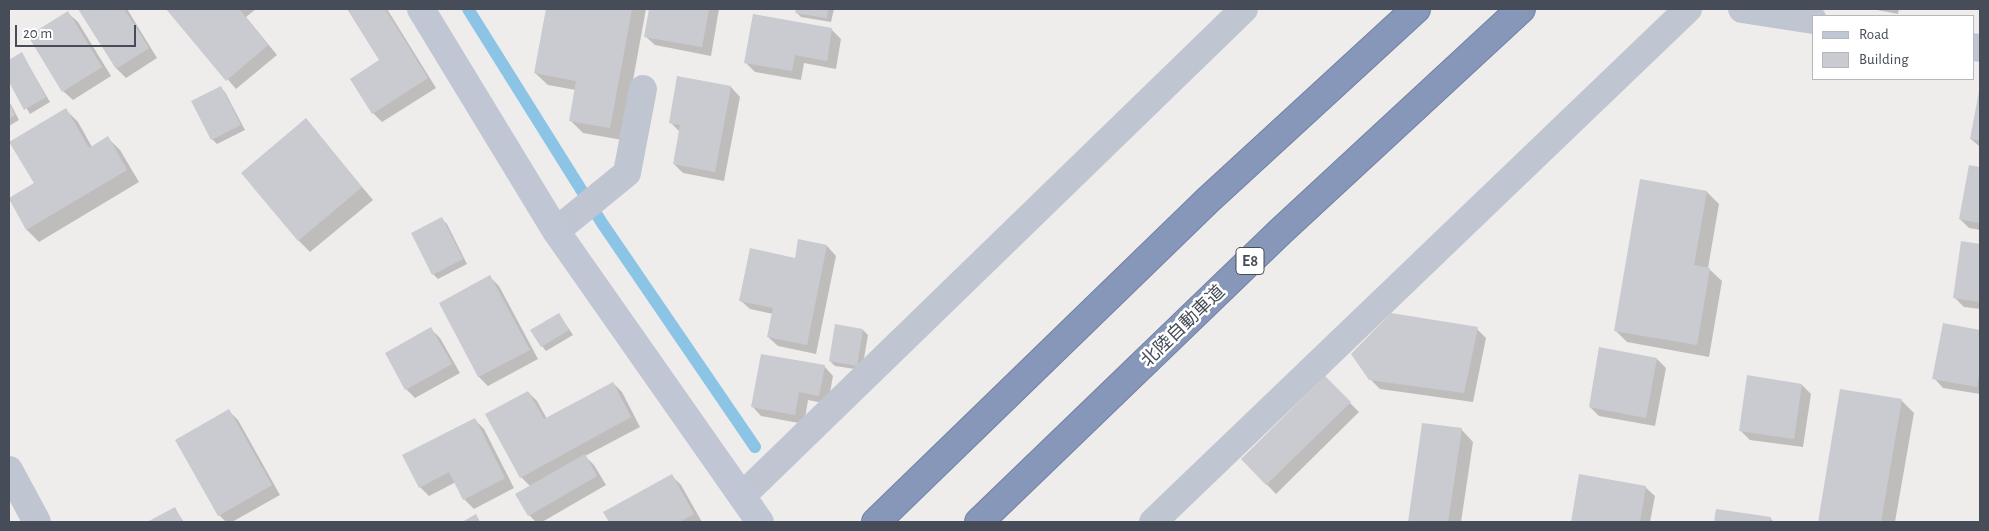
<!DOCTYPE html>
<meta charset="utf-8">
<style>
body{margin:0}
#map{position:relative;width:1989px;height:531px;overflow:hidden;background:#efedec;font-family:"Alegreya Sans",sans-serif}
canvas{display:block}
.frame{position:absolute;inset:0;border:10px solid #464c58;pointer-events:none}
.legend{position:absolute;left:1812px;top:15px;width:162px;height:65px;box-sizing:border-box;background:#fff;border:1px solid #b5b7bc;margin:0;padding:6px 9px;list-style:none;font-size:15px;color:#464c58}
.legend li{display:flex;align-items:center;gap:10px;height:25px}
.legend b{width:25px;border:1px solid #b5b7bc}
.scale{position:absolute;left:15px;top:25px;width:121px;height:22px;box-sizing:border-box;border:2px solid #464c58;border-top:0;padding-left:6px;font-size:15px;line-height:18px;white-space:nowrap;color:#464c58;-webkit-text-stroke:4px #fff;paint-order:stroke}
</style>
<div id="map">
<canvas width="1989" height="531"></canvas>
<div class="frame"></div>
<ul class="legend">
<li><b style="height:6px;background:#c0c6d4"></b>Road</li>
<li><b style="height:14px;background:#cacad1"></b>Building</li>
</ul>
<div class="scale">20 m</div>
</div>
<script>
const ctx = document.querySelector('canvas').getContext('2d');
ctx.lineJoin = 'round';
function paint(path, color) { ctx.fillStyle = color; ctx.fill(path, 'evenodd'); }
const shape = rows => new Path2D(rows.map(r => 'M' + r).join(''));
function stroke(path, color, width, dash) { ctx.strokeStyle = color; ctx.lineWidth = width; ctx.lineCap = dash ? 'butt' : 'round'; ctx.setLineDash(dash || []); ctx.stroke(path); }
function drawText(font, color, halo, rows, align = 'center') {
  ctx.font = font + ' "Alegreya Sans","Noto Sans JP",sans-serif'; ctx.lineWidth = 5; ctx.setLineDash([]); ctx.textBaseline = 'middle'; ctx.strokeStyle = halo; ctx.fillStyle = color; for (const [text, x, y, turn = 0] of rows) {
    ctx.save(); ctx.translate(x, y); ctx.rotate((+turn || 0) * Math.PI / 180); ctx.textAlign = isNaN(turn) ? turn : align; if (halo) ctx.strokeText(text, 0, 0); ctx.fillText(text, 0, 0); ctx.restore();
  }
}
const shadow = shape([
 [79,9,127,9,157,58,126,78,117,69],
 [168,9,256,9,246,17,277,55,236,89],
 [349,9,387,9,436,88,382,122,373,113,381,61],
 [547,9,646,9,622,140,583,133,571,121,576,90,548,85,535,73],
 [650,9,719,9,711,56,655,45,645,36],
 [797,9,834,9,831,22,801,17,796,12],
 [1872,9,1899,9,1898,14],
 [68,13,78,22,111,76,73,100,63,91],
 [754,16,832,30,841,39,836,69,804,63,801,80,755,72,745,62],
 [22,54,50,102,30,114,9,79,9,61],
 [220,87,225,92,245,130,217,144,212,139],
 [731,87,740,97,724,181,683,173,674,164,680,132,670,122],
 [1980,93,1980,147,1971,139],
 [9,101,19,120,9,126],
 [66,110,78,122,92,147,108,138,120,150,139,182,39,242,27,230,9,199,35,183],
 [306,120,373,200,310,252,298,240],
 [1970,166,1980,168,1980,230,1969,228,1960,219],
 [1641,180,1707,192,1719,204,1708,268,1722,281,1709,357,1627,342,1615,330],
 [442,219,447,224,467,264,438,279,433,274],
 [1962,243,1980,245,1980,309,1964,307,1954,297],
 [827,246,836,256,816,354,778,346,768,337,773,314,750,309,740,300,796,259],
 [490,277,499,286,538,359,488,386,479,377,440,304],
 [559,314,573,335,546,351,542,346],
 [1944,324,1980,331,1980,394,1943,388,1934,378],
 [431,329,440,338,460,373,415,398,406,389],
 [1477,329,1486,338,1473,402,1380,389,1370,379],
 [863,330,868,335,862,370,835,366,830,361],
 [1657,359,1666,368,1655,426,1599,416,1590,407],
 [824,366,833,376,828,404,808,400,804,424,761,416,752,406],
 [1325,378,1359,412,1276,494,1242,459],
 [613,383,622,392,640,427,585,456,594,465,606,485,542,522,536,522,529,515,531,487,521,477,528,392,537,401,547,419],
 [1802,385,1811,394,1803,447,1750,440,1740,430],
 [1842,391,1902,401,1914,413,1895,522,1819,522],
 [229,411,238,420,280,495,232,522,226,522,219,515],
 [474,419,484,429,514,488,474,509,464,499,456,482,429,496,420,487],
 [1423,424,1461,429,1473,442,1461,522,1409,522],
 [672,476,681,485,702,522,610,522,605,513],
 [1580,476,1645,487,1655,496,1650,522,1572,522],
 [174,508,184,522,150,522],
 [1717,510,1770,518,1774,522,1715,522]
]);
const stream = shape([
 [468,9,602,223,755,447]
]);
const building = shape([
 [78,9,124,9,149,48,116,69],
 [166,9,239,9,268,45,226,81],
 [347,9,385,9,428,78,372,114,350,79,379,60],
 [546,9,632,9,610,128,569,121,576,81,534,73],
 [649,9,709,9,702,47,644,37],
 [796,9,828,9,827,18,795,13],
 [68,11,102,67,62,92,28,36],
 [753,14,832,28,827,61,795,55,792,71,744,63],
 [22,52,46,97,24,110,9,82,9,60],
 [677,76,731,86,715,172,673,164,680,125,669,123],
 [221,86,241,125,211,140,191,101],
 [1979,91,1980,92,1980,141,1970,139],
 [9,103,15,115,9,119],
 [66,108,89,148,108,136,127,170,26,230,9,198,34,183,9,142],
 [306,118,362,187,298,241,241,173],
 [1969,165,1980,167,1980,223,1959,219],
 [1640,179,1707,191,1694,265,1710,268,1697,345,1614,331],
 [442,217,463,259,432,275,411,233],
 [798,239,827,245,807,345,767,337,773,308,739,301,750,248,795,258],
 [1961,241,1980,244,1980,302,1953,298],
 [490,275,530,350,478,377,439,303],
 [559,313,569,330,541,347,530,330],
 [1391,313,1478,327,1464,393,1369,380,1351,354],
 [1943,323,1980,330,1980,368,1977,387,1932,379],
 [835,324,863,329,857,366,829,361],
 [431,327,452,364,405,390,385,353],
 [1599,347,1657,358,1646,418,1589,407],
 [761,354,825,365,819,396,799,392,795,415,751,407],
 [1747,375,1802,384,1794,439,1739,431],
 [1325,376,1351,402,1266,485,1241,459],
 [613,382,631,417,520,478,485,414,528,391,544,419],
 [1840,389,1902,399,1881,522,1818,522],
 [229,409,272,485,218,516,175,440],
 [475,418,505,478,463,500,449,472,419,488,402,455],
 [1422,423,1462,428,1448,522,1408,522],
 [585,454,597,476,528,516,515,494],
 [672,474,694,514,679,522,609,522,603,512],
 [1579,474,1646,486,1640,522,1571,522],
 [175,507,183,522,147,522],
 [1716,509,1771,517,1770,522,1714,522],
 [476,514,480,522,462,522]
]);
const street = shape([
 [1742,9,1813,20],
 [1973,47,1980,48],
 [556,231,627,173,643,89],
 [9,470,37,522],
 [742,496,1244,9],
 [1153,522,1688,9]
]);
const secondary = shape([
 [421,9,556,231,760,522]
]);
const highway = shape([
 [876,522,1208,200,1416,9],
 [979,522,1281,231,1521,9]
]);
const shields = [
 [1250,261,28]
];
const shieldNames = [
 ["E8",1250,261]
];
const streetNames = [
 ["北陸自動車道",1183,326,-44]
];
paint(shadow, '#0003');
stroke(stream, '#8cc4e5', 12);
paint(building, '#cacad1');
stroke(highway, '#7282a4', 30);
stroke(street, '#c0c6d1', 28);
stroke(secondary, '#c0c6d4', 28);
stroke(highway, '#8797b9', 28);
for (const [x, y, w] of shields) { const box = new Path2D(); box.roundRect(x - w / 2, y - 13.5, w, 27, 4); ctx.fillStyle = '#fff'; ctx.fill(box); stroke(box, '#464c58', 1); }
drawText('bold 16px', '#464c58', null, shieldNames);
drawText('18px', '#464c58', '#fff', streetNames);
</script>
